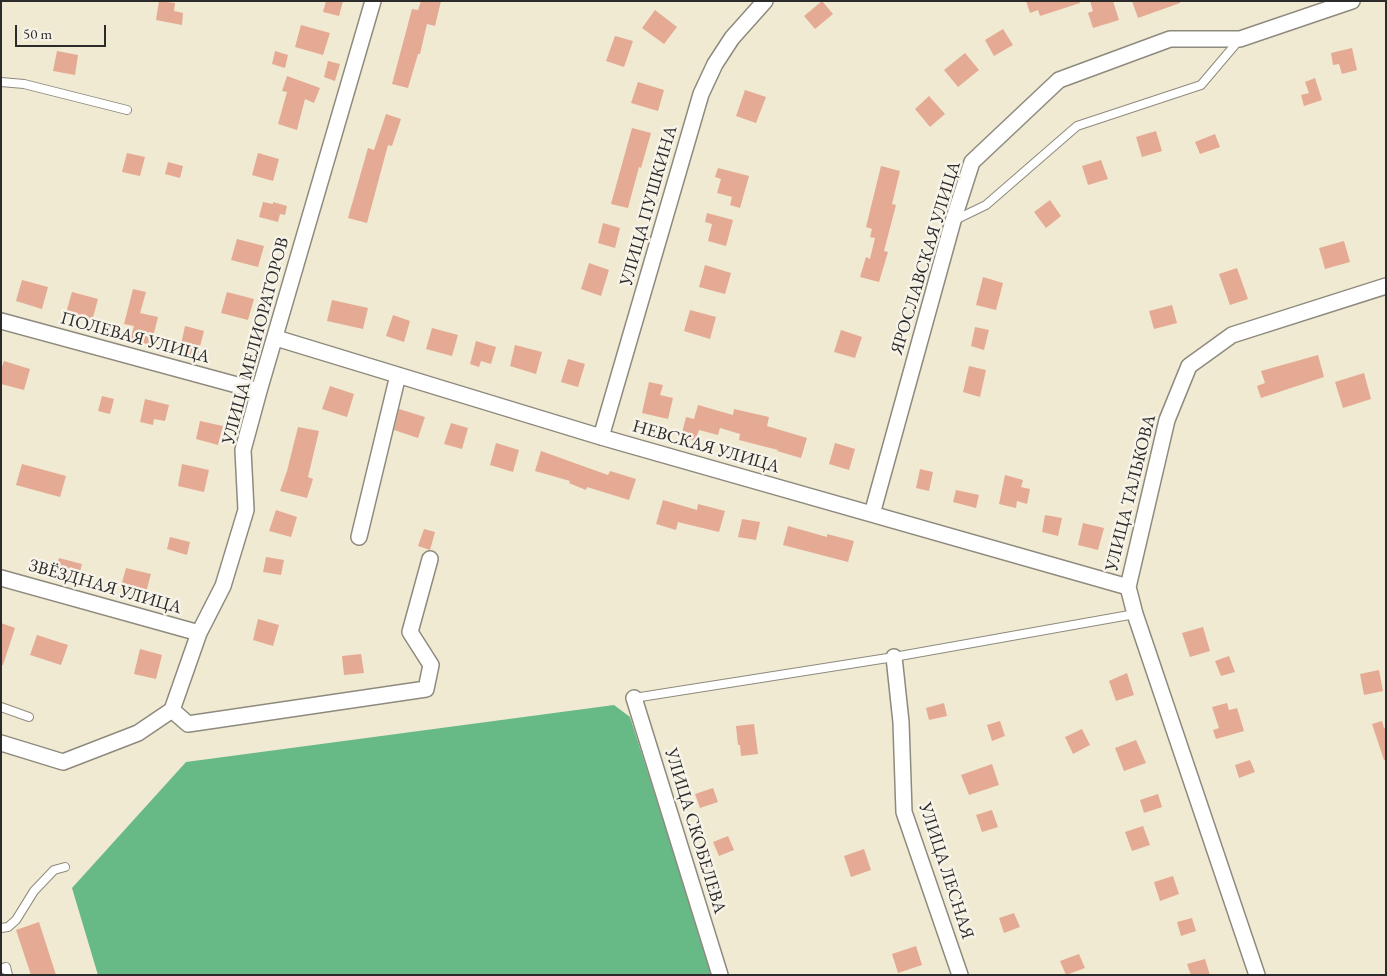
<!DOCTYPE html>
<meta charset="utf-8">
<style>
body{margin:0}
#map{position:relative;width:1387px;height:976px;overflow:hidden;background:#f0ead2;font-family:"EB Garamond",serif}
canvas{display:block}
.frame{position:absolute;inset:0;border:2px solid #2b2b2b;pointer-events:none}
.scale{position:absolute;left:15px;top:25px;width:91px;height:22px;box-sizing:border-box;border:2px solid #2b2b2b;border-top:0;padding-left:6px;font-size:15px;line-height:18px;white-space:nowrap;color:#2b2b2b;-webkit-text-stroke:4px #f7f3e8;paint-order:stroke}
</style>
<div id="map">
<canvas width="1387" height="976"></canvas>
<div class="frame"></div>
<div class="scale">50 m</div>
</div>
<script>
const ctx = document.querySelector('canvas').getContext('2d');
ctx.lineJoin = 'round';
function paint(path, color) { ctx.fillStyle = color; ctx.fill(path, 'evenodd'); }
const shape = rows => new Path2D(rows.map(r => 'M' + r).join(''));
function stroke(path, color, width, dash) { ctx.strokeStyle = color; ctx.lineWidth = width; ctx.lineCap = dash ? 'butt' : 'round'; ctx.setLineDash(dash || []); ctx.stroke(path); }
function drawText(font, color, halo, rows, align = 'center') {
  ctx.font = font + ' "EB Garamond",serif'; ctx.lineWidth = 5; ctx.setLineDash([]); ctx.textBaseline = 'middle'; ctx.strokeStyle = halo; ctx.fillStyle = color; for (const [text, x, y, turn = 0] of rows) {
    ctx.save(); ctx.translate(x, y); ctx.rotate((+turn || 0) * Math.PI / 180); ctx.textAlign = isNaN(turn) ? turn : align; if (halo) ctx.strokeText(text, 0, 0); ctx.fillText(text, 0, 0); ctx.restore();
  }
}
const forest = shape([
 [614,705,630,717,713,975,98,975,72,888,186,762]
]);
const building = shape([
 [159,1,175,3,174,11,183,13,182,25,156,20],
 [326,1,343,1,339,16,323,12],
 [421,1,441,1,435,26,427,24,420,54,418,54,408,88,392,84,412,9,418,10],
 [822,1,833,14,815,29,804,16],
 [1026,1,1079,1,1080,3,1040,16,1038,10,1030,13],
 [1090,1,1113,1,1119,20,1093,28,1088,13,1093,11],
 [1132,1,1180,1,1180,3,1138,18],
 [655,10,677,27,664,44,642,28],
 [301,25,330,33,323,55,295,47],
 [1003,29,1013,45,994,56,985,40],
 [615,36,633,41,624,67,606,61],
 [1352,48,1357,70,1342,74,1339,64,1333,65,1331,53],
 [57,51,78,55,75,75,53,71],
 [275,51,288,55,285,68,272,64],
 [965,53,979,70,958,87,944,70],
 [328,61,340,64,335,81,324,77],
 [287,76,320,88,314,103,305,99,297,130,278,124,287,92,282,91],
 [1315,78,1322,100,1304,106,1301,95,1309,93,1305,82],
 [638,82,664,90,658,111,631,103],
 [745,90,766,97,756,123,736,116],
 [929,96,945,114,930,127,915,109],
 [386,114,401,119,392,146,388,145,367,223,348,218,368,148,374,150],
 [632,128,651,133,641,168,639,167,628,208,611,204],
 [1156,131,1162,151,1142,157,1136,137],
 [1215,134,1220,147,1200,154,1195,142],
 [127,153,145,157,140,176,122,172],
 [258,153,279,159,273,181,252,175],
 [1101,160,1108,179,1088,185,1082,166],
 [168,162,183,166,180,178,165,174],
 [881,166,900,171,892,204,896,205,884,251,888,252,879,282,860,277,866,257,870,259,875,238,870,237,872,229,866,227],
 [718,168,749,176,740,208,730,205,732,197,717,193,721,179,715,177],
 [1050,200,1061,216,1046,228,1034,212],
 [263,202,273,204,273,202,287,206,285,215,280,214,278,222,259,217],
 [707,213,733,220,726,246,708,241,712,224,705,222],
 [603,223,620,228,615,248,598,243],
 [237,239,264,246,258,267,231,260],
 [1344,241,1350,262,1325,269,1319,248],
 [589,263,609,270,601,296,581,289],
 [705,265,731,273,725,294,699,287],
 [1237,268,1248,299,1230,305,1219,274],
 [983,277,1003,283,996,310,976,305],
 [22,280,48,287,42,309,16,301],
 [133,289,146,292,140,313,158,317,151,345,130,340,134,326,124,324],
 [72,292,98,299,92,321,66,313],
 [227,292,254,299,248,320,221,313],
 [332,300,368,308,363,329,327,321],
 [1172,305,1177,323,1154,329,1149,311],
 [690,310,716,317,710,339,684,331],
 [393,315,410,321,404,342,386,336],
 [185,326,204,331,197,358,179,354],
 [975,327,989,330,984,350,971,346],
 [432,328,458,335,452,356,426,349],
 [841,330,862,337,855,358,834,352],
 [476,341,496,347,491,364,481,361,479,367,470,364],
 [515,345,542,352,536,374,510,366],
 [1318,355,1324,377,1261,398,1257,386,1265,383,1261,371],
 [568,359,585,364,578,387,561,382],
 [4,361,30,369,24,390,1,384,1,370],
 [969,366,986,370,980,397,963,392],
 [1364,373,1371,399,1343,408,1335,382],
 [649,382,663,385,660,395,673,398,668,419,642,413],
 [330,386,354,394,347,417,322,409],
 [102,396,114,399,110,414,98,411],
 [145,399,169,405,165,421,154,419,153,425,140,422],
 [698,405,733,415,734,409,769,417,767,426,807,438,801,458,777,451,778,450,739,440,740,434,720,428,718,435,699,430,695,441,681,437,686,417,694,419],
 [399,409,425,417,418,438,394,430],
 [200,421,223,426,218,445,196,439],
 [451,423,468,428,462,449,444,444],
 [298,427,319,431,308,477,313,479,307,498,280,491,287,471],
 [496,443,519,450,513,472,490,465],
 [835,443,855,449,849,470,829,464],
 [541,451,608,475,610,471,636,479,629,500,587,487,586,490,569,483,570,481,535,471],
 [22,464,66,476,60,497,16,485],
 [182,464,209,470,204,492,178,486],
 [920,469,933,472,929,491,916,488],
 [1005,475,1023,480,1021,487,1030,489,1027,504,1017,501,1016,508,999,504],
 [956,490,979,495,976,508,953,502],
 [663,500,697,510,698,504,725,511,719,532,678,522,676,530,656,524],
 [276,510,297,517,291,537,269,531],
 [1045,515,1062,518,1058,536,1042,532],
 [742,519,760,522,756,540,738,537],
 [1083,523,1104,528,1098,550,1078,545],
 [788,526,827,537,827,534,854,541,848,562,783,545],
 [424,529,435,532,430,550,418,546],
 [170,537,190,542,187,555,167,549],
 [266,557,284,560,281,575,263,572],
 [59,558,82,564,78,579,55,574],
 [126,568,151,574,145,596,120,590],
 [258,619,279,625,273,646,253,640],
 [1,623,15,628,3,665,1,665],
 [1203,627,1210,651,1190,657,1182,633],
 [37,635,68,645,61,665,30,655],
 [140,649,162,655,156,679,134,674],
 [361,654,364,673,344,675,342,656],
 [1229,656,1235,672,1221,676,1215,661],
 [1379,670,1383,691,1364,695,1360,674],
 [1127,673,1134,695,1116,701,1109,681],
 [944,703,947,716,929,720,926,708],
 [1227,703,1229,710,1237,708,1244,731,1216,739,1213,730,1219,728,1212,707],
 [1000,721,1005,736,992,741,987,725],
 [1382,721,1384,728,1386,727,1386,760,1384,760,1372,724],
 [754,724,758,754,741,756,740,745,738,745,736,726],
 [1082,729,1090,745,1073,754,1065,737],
 [1136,740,1146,763,1124,771,1115,748],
 [1250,760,1255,772,1239,778,1235,765],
 [992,764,999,785,969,795,961,775],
 [713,788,718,802,700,808,695,794],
 [1158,794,1162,807,1144,813,1140,800],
 [992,810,998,827,982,832,976,815],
 [1143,826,1150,845,1132,851,1125,832],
 [728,836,734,850,719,856,713,842],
 [864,849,871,870,851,877,844,856],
 [1173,876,1179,894,1160,901,1154,882],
 [1014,913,1020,927,1004,933,999,918],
 [1192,918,1196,931,1181,936,1177,922],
 [39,922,56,975,31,975,16,930],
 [916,946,922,965,898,973,892,954],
 [1079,954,1085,968,1066,975,1060,961],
 [1205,959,1210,975,1191,975,1187,964]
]);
const service = shape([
 [1,82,24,84,127,110],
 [955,220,986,205,1077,126,1201,85,1240,39],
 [634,698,894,657,1135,614],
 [1,707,29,717],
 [1,928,8,927,16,920,34,891,54,870,65,867],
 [1,969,6,967,8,975]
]);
const minor = shape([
 [1,321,259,391],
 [276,338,601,437,1128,587],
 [601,437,701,94,715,64,732,38,765,1],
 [872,514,953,221,972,162,1059,80,1170,39,1240,39,1352,1],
 [359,537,398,375],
 [1,578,199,633],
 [894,657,901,722,904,812,960,975],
 [634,698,720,975],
 [172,710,188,724,426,689,431,665,410,632,430,559],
 [1,743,63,762,138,733,172,710,199,633,223,586,246,510,243,450,259,391,373,1],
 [1257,975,1135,614,1128,587,1167,420,1189,366,1232,335,1386,286]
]);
const streetNames = [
 ["УЛИЦА ПУШКИНА",649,206,-74],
 ["ЯРОСЛАВСКАЯ УЛИЦА",926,258,-73],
 ["ПОЛЕВАЯ УЛИЦА",135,338,15],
 ["УЛИЦА МЕЛИОРАТОРОВ",256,341,-75],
 ["НЕВСКАЯ УЛИЦА",706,447,16],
 ["УЛИЦА ТАЛЬКОВА",1131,493,-76],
 ["ЗВЁЗДНАЯ УЛИЦА",105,587,16],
 ["УЛИЦА СКОБЕЛЕВА",695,831,73],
 ["УЛИЦА ЛЕСНАЯ",946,871,72]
];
paint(forest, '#67b986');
paint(building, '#e4aa94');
stroke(service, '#8e8a7e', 10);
stroke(minor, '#8e8a7e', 18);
stroke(service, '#fff', 8);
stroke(minor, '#fff', 15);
drawText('18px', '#2b2b2b', '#f7f3e8', streetNames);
</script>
